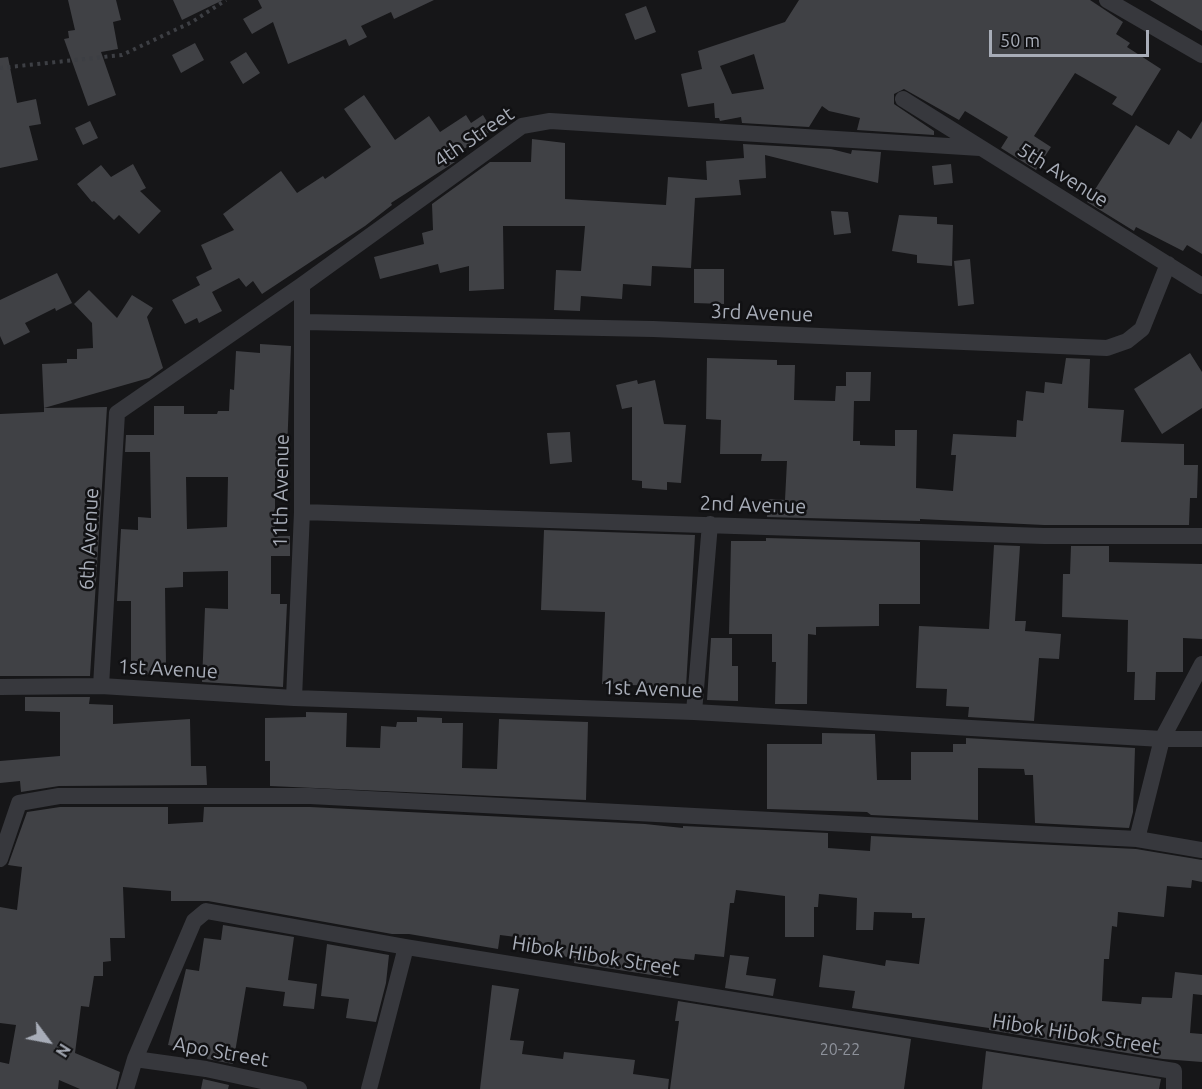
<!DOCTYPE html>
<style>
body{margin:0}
#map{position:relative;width:1202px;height:1089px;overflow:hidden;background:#161618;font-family:Ubuntu,sans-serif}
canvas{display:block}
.north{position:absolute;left:18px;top:1011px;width:60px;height:60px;-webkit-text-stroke:4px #111113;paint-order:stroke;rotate:122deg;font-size:16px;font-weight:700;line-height:24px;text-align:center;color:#a8adb8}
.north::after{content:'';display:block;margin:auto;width:21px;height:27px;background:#a8adb8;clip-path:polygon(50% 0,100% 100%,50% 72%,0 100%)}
.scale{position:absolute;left:989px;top:30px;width:160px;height:27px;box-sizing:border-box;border:3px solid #a8adb8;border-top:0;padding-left:8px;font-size:18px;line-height:21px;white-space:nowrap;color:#a8adb8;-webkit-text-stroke:4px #111113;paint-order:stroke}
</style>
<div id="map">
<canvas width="1202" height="1089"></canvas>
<div class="north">N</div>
<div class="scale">50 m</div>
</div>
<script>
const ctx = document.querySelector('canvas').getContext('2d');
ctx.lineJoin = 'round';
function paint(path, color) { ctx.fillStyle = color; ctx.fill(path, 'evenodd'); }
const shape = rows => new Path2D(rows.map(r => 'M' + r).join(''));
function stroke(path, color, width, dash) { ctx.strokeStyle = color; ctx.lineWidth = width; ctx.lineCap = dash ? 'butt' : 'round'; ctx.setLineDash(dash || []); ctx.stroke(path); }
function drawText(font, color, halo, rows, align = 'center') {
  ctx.font = font + ' Ubuntu,sans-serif'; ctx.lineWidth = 5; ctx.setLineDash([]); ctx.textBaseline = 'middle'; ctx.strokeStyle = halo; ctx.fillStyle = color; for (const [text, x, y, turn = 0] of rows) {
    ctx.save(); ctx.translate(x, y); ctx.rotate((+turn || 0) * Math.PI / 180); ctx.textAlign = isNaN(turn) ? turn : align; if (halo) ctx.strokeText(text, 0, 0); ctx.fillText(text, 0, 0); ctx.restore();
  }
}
const building = shape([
 [68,0,116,0,121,20,113,22,118,49,101,52,116,95,88,106,64,39,69,38,68,31,75,30],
 [173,0,223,0,182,20],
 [258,0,434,0,394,19,391,12,361,26,367,37,349,46,346,39,288,64,273,22,252,34,243,19,262,8],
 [799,0,1090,0,1123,22,1116,34,1130,43,1127,47,1161,69,1132,116,1112,104,1117,97,1075,73,1034,136,1051,147,1036,170,1001,148,1008,137,965,111,959,120,904,89,894,94,894,104,934,131,934,135,857,130,860,118,829,111,822,106,809,127,742,123,741,117,720,121,719,118,715,118,714,103,688,107,681,74,702,69,698,51,785,22],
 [754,54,764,89,732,94,720,66],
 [1150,0,1202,0,1202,31],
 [646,6,656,32,635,40,625,14],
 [195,43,204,60,181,73,172,55],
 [246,52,260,73,243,84,230,62],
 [8,57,17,103,36,99,41,124,29,126,38,160,0,168,0,58],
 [364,95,395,140,429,116,440,132,466,115,471,123,483,115,492,130,445,162,455,162,391,203,392,205,365,226,262,294,253,281,246,287,239,278,212,292,222,311,199,323,197,318,185,324,172,300,200,285,196,277,212,269,201,245,234,230,223,214,281,171,297,193,323,176,325,179,371,147,344,109],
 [90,121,98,138,83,145,75,128],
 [1202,121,1202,254,1187,245,1183,251,1136,227,1134,231,1087,202,1136,125,1169,145,1178,130,1191,139],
 [532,139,565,143,565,199,666,205,668,177,707,180,706,161,744,158,743,144,831,149,851,154,852,150,881,152,878,183,765,155,766,178,739,180,741,195,695,198,691,268,652,266,651,286,623,284,622,299,581,296,580,311,554,310,556,270,581,271,585,226,503,226,504,289,469,291,469,266,440,273,438,264,380,279,374,257,424,244,422,233,433,230,432,204,490,162,531,162],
 [133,164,146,188,140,191,161,211,139,234,119,215,114,220,94,201,92,202,77,184,101,165,111,177],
 [951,164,953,183,934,185,932,166],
 [831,211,848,212,851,233,834,235],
 [899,215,937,217,937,224,953,225,952,266,917,263,917,255,892,251],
 [970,259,974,304,958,306,954,261],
 [694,269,724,269,724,304,694,303],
 [57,273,72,303,56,311,55,308,25,323,30,332,4,345,0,336,0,300],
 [89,290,117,318,132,295,153,308,147,317,163,368,149,378,44,408,42,364,67,363,67,359,77,359,77,349,93,348,92,323,74,304],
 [260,344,291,346,286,478,275,478,275,536,290,536,290,556,271,556,271,594,280,594,280,604,287,604,283,687,202,682,205,608,228,609,228,571,183,572,183,587,165,588,166,664,155,664,155,675,131,675,131,601,117,601,121,529,138,530,138,517,151,518,150,452,125,452,126,435,154,435,154,406,184,406,184,414,217,414,218,411,229,411,230,389,234,390,236,351,260,353],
 [186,477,228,477,227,527,187,529],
 [1190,353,1202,372,1202,408,1162,434,1134,389],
 [707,358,777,360,777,365,795,365,794,400,835,401,836,386,846,386,846,372,871,372,870,401,854,401,853,441,860,441,860,445,895,446,895,430,917,430,916,488,953,491,956,455,951,455,953,434,1016,437,1017,420,1023,421,1026,391,1044,393,1045,382,1062,384,1066,358,1090,359,1088,408,1124,410,1121,442,1184,444,1184,465,1198,465,1197,498,1190,498,1189,525,1044,525,920,519,920,521,767,517,768,499,785,500,787,461,761,461,762,454,720,454,721,420,706,419],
 [637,380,638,384,655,380,664,424,686,425,681,483,667,482,667,490,642,488,642,481,632,480,632,407,622,409,616,385],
 [107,407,90,676,0,676,0,414,44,412,44,408],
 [570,432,572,462,550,464,547,433],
 [544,530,695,535,686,687,602,684,605,612,541,610],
 [766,538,920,542,920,604,879,604,879,626,816,627,816,635,808,634,807,704,775,704,776,662,772,662,772,634,729,634,731,541,766,541],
 [994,545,1020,546,1015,621,1026,621,1025,631,1061,634,1059,659,1039,658,1034,721,968,717,969,707,946,706,947,689,916,688,919,626,989,629],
 [1071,546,1109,546,1109,562,1202,564,1202,639,1183,638,1183,672,1156,672,1155,700,1134,700,1135,672,1127,672,1128,620,1062,617,1063,574,1070,574],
 [711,638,732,638,732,666,738,666,738,701,707,700],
 [25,697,90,697,89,704,113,705,113,724,190,719,191,766,206,766,207,785,59,786,21,792,20,781,0,783,0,761,60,756,60,712,25,711],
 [306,712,347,713,346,747,380,748,381,726,396,727,397,722,417,722,417,717,442,718,442,723,463,723,462,768,497,769,499,719,588,722,586,800,270,786,270,761,265,761,265,718,306,717],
 [822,733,875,734,877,780,911,780,911,752,953,752,953,744,966,744,966,738,1135,748,1133,812,1129,828,1035,823,1033,775,1025,775,1024,769,978,768,978,820,871,815,867,812,767,809,767,744,822,744],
 [60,807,168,807,168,824,203,822,204,807,310,807,645,824,683,828,683,826,828,833,828,848,870,851,871,836,1136,849,1202,860,1202,882,1192,880,1191,888,1167,886,1164,917,1118,912,1117,927,1112,926,1109,959,1104,959,1102,1001,1141,1004,1142,997,1172,998,1175,972,1202,975,1202,995,1193,994,1190,1033,1202,1034,1202,1062,1163,1059,989,1030,989,1028,852,1008,855,991,819,987,823,955,885,966,886,960,919,964,925,918,912,918,912,913,874,912,873,930,856,930,857,898,819,894,818,907,814,907,814,937,785,937,785,896,736,890,734,903,730,903,724,957,695,954,694,960,674,958,671,978,574,963,575,958,531,952,532,939,500,935,498,949,409,934,392,934,208,901,171,901,171,891,123,887,125,938,110,938,111,961,103,962,103,976,94,976,89,1007,81,1006,75,1053,120,1072,116,1089,80,1089,59,1080,58,1089,0,1089,0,1062,9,1064,16,1025,0,1023,0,907,17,910,22,867,8,865,27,812],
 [223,925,294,937,288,980,317,984,314,1009,283,1006,285,992,246,987,233,1064,207,1059,208,1053,168,1045,186,969,199,971,204,938,221,940],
 [327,944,389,955,386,983,376,1022,346,1018,349,999,321,996],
 [730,955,749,957,746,975,776,979,773,996,725,988],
 [492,985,519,989,510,1040,524,1041,522,1054,563,1059,564,1052,635,1060,633,1074,669,1079,668,1089,480,1089],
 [678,1001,911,1039,904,1089,670,1089,679,1021,675,1021],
 [986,1051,1161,1079,1159,1089,982,1089],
 [203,1079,229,1085,228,1089,201,1089]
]);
const path = shape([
 [0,68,122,55,192,22,226,0]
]);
const minor = shape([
 [1107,0,1202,55],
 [903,99,1202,286],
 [304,322,653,329,1107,348,1127,341,1142,329,1168,264],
 [302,512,1044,536,1202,536],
 [101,686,117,413,302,285,522,126,550,121,980,148],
 [0,687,101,686,294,698,694,712,1162,739,1202,739],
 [294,698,302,512,302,285],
 [694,712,710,524],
 [1137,839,1162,739,1202,664],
 [0,859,19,803,59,796,310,796,1137,839,1202,850],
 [135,1059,206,1069,299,1089],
 [126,1089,135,1059,194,921,206,911,406,947,1174,1071,1174,1089],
 [369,1089,406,947]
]);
const numberNames = [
 ["20-22",840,1050]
];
const streetNames = [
 ["4th Street",474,137,-34],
 ["5th Avenue",1063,175,32],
 ["3rd Avenue",762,313,2],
 ["11th Avenue",281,491,-89],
 ["2nd Avenue",753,505,2],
 ["6th Avenue",89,539,-87],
 ["1st Avenue",168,669,3],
 ["1st Avenue",653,689,2],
 ["Hibok Hibok Street",596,956,9],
 ["Hibok Hibok Street",1076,1034,9],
 ["Apo Street",221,1052,10]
];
paint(building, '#404145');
stroke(path, '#3d3f44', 4, [3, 4.5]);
stroke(minor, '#37383d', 16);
drawText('16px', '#8e929b', null, numberNames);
drawText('20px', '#a8adb8', '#111113', streetNames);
</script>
